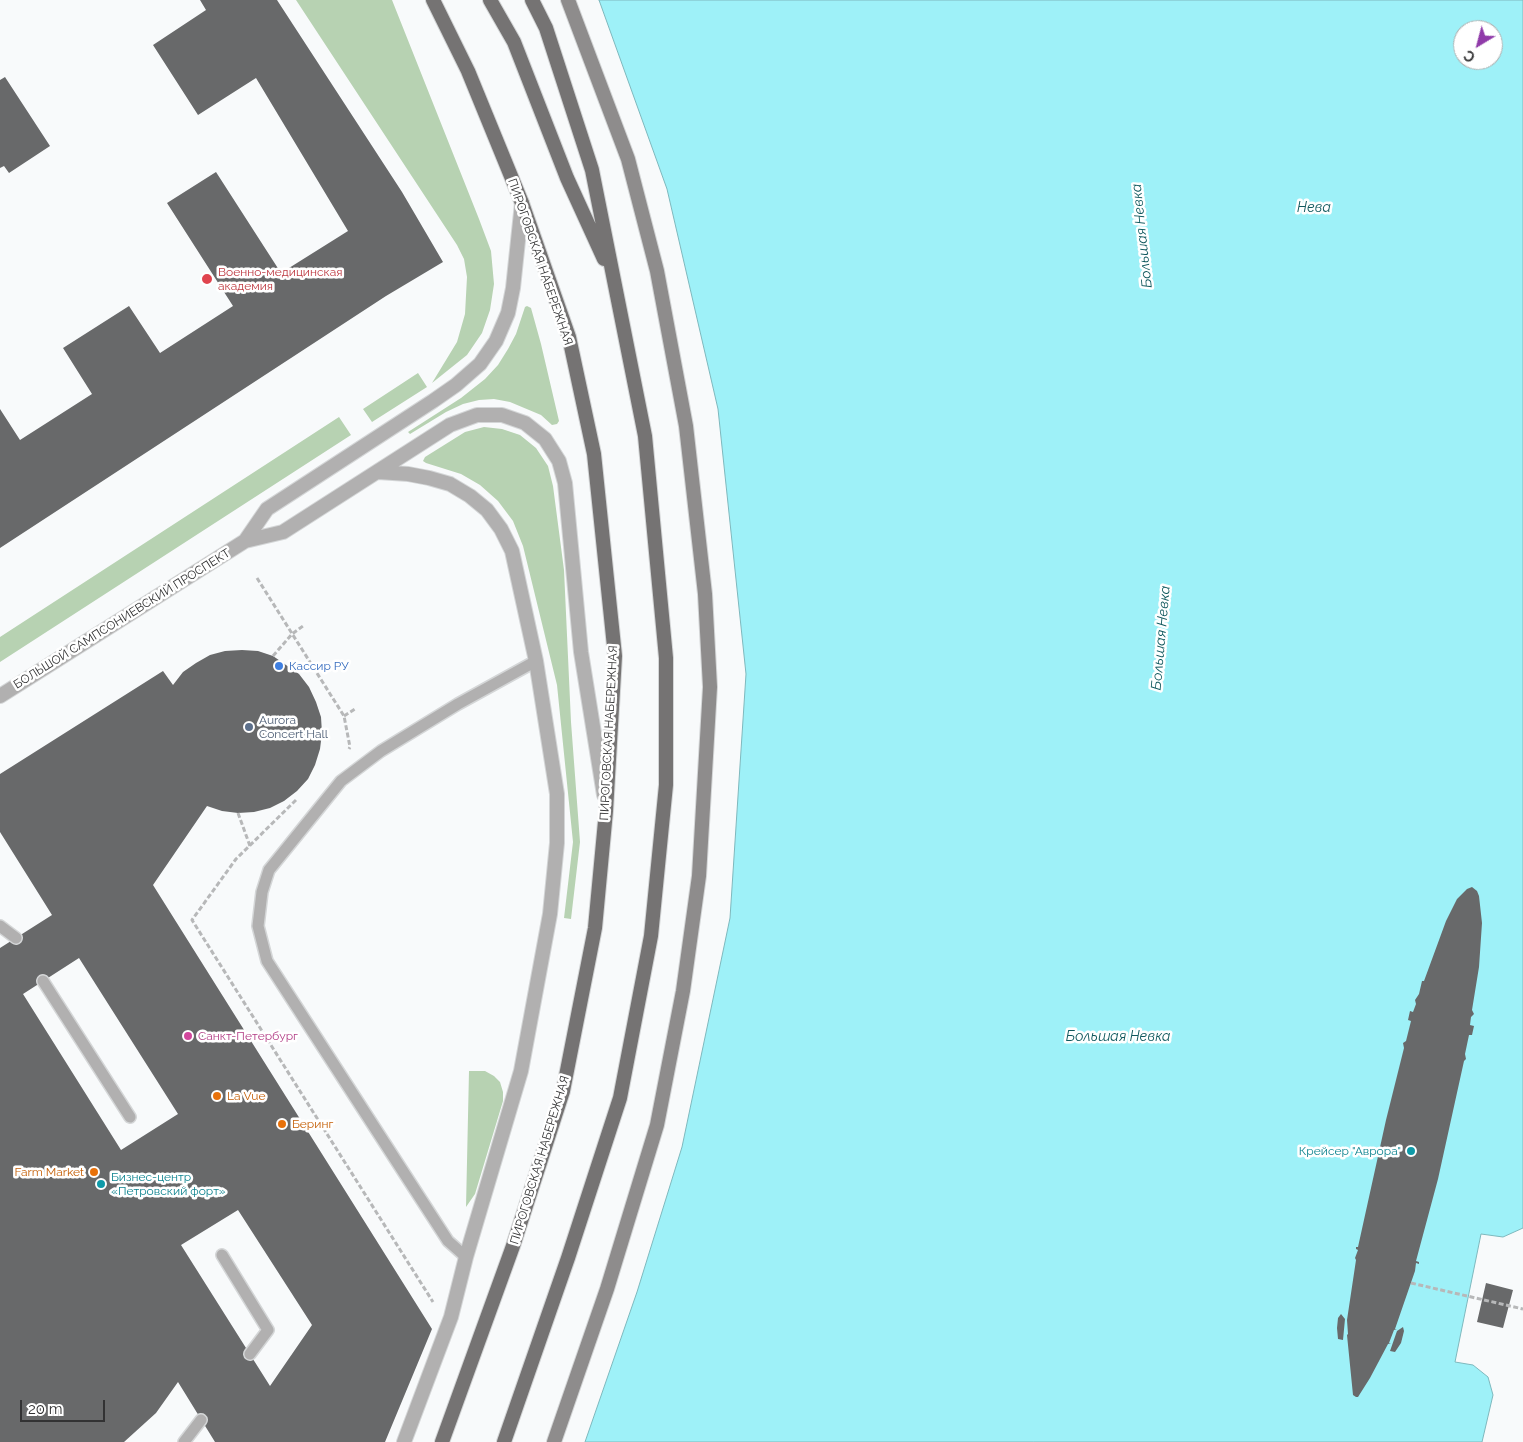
<!DOCTYPE html>
<meta charset="utf-8">
<style>
body{margin:0}
#map{position:relative;width:1523px;height:1442px;overflow:hidden;background:#f8fafb;font-family:Raleway,sans-serif}
canvas{display:block}
.north{position:absolute;left:1453px;top:20px;width:50px;height:50px;box-sizing:border-box;background:#fff;border:1px solid #adadad;border-radius:50%;rotate:217deg;font-size:14px;font-weight:700;line-height:20px;text-align:center;color:#323233}
.north::after{content:'';display:block;margin:auto;width:18px;height:22px;background:#903ba9;clip-path:polygon(50% 0,100% 100%,50% 72%,0 100%)}
.scale{position:absolute;left:20px;top:1400px;width:85px;height:22px;box-sizing:border-box;border:2px solid #323233;border-top:0;padding-left:6px;font-size:15px;line-height:18px;white-space:nowrap;color:#323233;-webkit-text-stroke:4px #fff;paint-order:stroke}
</style>
<div id="map">
<canvas width="1523" height="1442"></canvas>
<div class="north">С</div>
<div class="scale">20 m</div>
</div>
<script>
const ctx = document.querySelector('canvas').getContext('2d');
ctx.lineJoin = 'round';
function paint(path, color) { ctx.fillStyle = color; ctx.fill(path, 'evenodd'); }
const shape = rows => new Path2D(rows.map(r => 'M' + r).join(''));
function stroke(path, color, width, dash) { ctx.strokeStyle = color; ctx.lineWidth = width; ctx.lineCap = dash ? 'butt' : 'round'; ctx.setLineDash(dash || []); ctx.stroke(path); }
function drawText(font, color, halo, rows, align = 'center') {
  ctx.font = font + ' Raleway,sans-serif'; ctx.lineWidth = 5; ctx.setLineDash([]); ctx.textBaseline = 'middle'; ctx.strokeStyle = halo; ctx.fillStyle = color; for (const [text, x, y, turn = 0] of rows) {
    ctx.save(); ctx.translate(x, y); ctx.rotate((+turn || 0) * Math.PI / 180); ctx.textAlign = isNaN(turn) ? turn : align; if (halo) ctx.strokeText(text, 0, 0); ctx.fillText(text, 0, 0); ctx.restore();
  }
}
const green = shape([
 [296,0,392,0,479,219,491,251,494,284,490,310,482,333,467,355,432,383,457,342,465,314,467,277,464,259,457,245],
 [527,306,531,308,541,344,559,421,557,424,552,425,541,415,510,402,494,399,479,400,463,404,446,412,410,434,408,432,461,398,485,379,498,365,508,349,516,334,525,307],
 [418,373,427,387,372,422,363,409],
 [339,417,351,435,0,662,0,637],
 [484,427,502,429,520,435,536,448,548,466,553,486,564,570,571,722,580,842,571,919,564,918,573,842,557,685,523,546,513,521,498,501,480,485,461,474,426,463,423,461,425,457,465,432],
 [469,1071,485,1071,494,1076,500,1082,503,1092,503,1101,475,1194,466,1207]
]);
const water = shape([
 [599,0,1523,0,1523,1228,1503,1237,1481,1234,1455,1362,1473,1365,1488,1377,1493,1395,1482,1442,585,1442,637,1292,682,1147,730,918,746,674,718,409,667,189,599,0],
 [1463,30,1493,30,1493,60,1463,60,1463,30]
]);
const building = shape([
 [200,0,277,0,402,192,443,262,386,296,0,548,0,409,20,440,92,394,63,348,129,306,160,353,233,306,167,203,216,172,281,273,348,231,256,78,198,115,153,45,206,10],
 [5,77,50,146,9,173,4,166,0,168,0,80],
 [242,650,258,651,273,656,299,674,309,687,316,702,321,717,322,733,320,749,315,765,308,779,297,791,284,801,270,808,254,812,238,813,222,811,207,806,153,885,432,1329,385,1442,215,1442,178,1382,156,1413,124,1442,0,1442,0,948,52,915,0,832,0,774,163,671,173,685,183,672,196,663,210,655,225,651],
 [79,958,178,1114,121,1150,23,994],
 [238,1210,312,1325,270,1386,181,1245],
 [1472,887,1477,891,1479,896,1482,923,1479,967,1472,1010,1474,1014,1471,1017,1470,1025,1474,1026,1472,1035,1469,1035,1465,1054,1466,1059,1464,1061,1438,1179,1416,1261,1419,1262,1419,1264,1416,1263,1415,1271,1395,1329,1397,1329,1394,1330,1389,1343,1391,1343,1388,1344,1370,1378,1358,1397,1356,1397,1353,1395,1347,1335,1348,1334,1347,1320,1356,1260,1355,1258,1358,1250,1356,1249,1356,1247,1358,1247,1386,1120,1404,1048,1403,1043,1406,1041,1411,1021,1408,1020,1410,1011,1413,1012,1416,1004,1415,1000,1419,994,1422,981,1424,981,1446,921,1457,899,1467,889],
 [1486,1283,1513,1290,1503,1328,1477,1322],
 [1341,1314,1345,1319,1343,1340,1338,1339,1337,1328,1338,1318],
 [1403,1327,1404,1331,1401,1343,1395,1352,1390,1351,1397,1331]
]);
const path = shape([
 [257,578,344,716,350,747,349,749],
 [273,656,292,634,303,626],
 [344,716,355,709],
 [296,800,236,859,192,920,433,1302],
 [238,813,250,846],
 [1411,1283,1523,1309]
]);
const service = shape([
 [0,926,16,938],
 [43,981,130,1117],
 [222,1255,268,1330,250,1354],
 [466,1257,448,1241,267,961,258,926,262,892,269,870,341,781,381,751,458,704,536,661],
 [184,1442,201,1420]
]);
const tertiary = shape([
 [378,472,408,474,429,478,450,484,470,496,487,510,501,529,512,551,536,661,557,794,557,843,550,914,521,1071,466,1257,451,1317,404,1442],
 [245,541,267,509,433,401,456,385,480,364,496,341,508,313,513,288,522,203],
 [0,696,245,541,283,532,450,425,477,415,502,415,525,423,545,439,559,461,565,483,581,652,604,795]
]);
const secondary = shape([
 [554,1442,607,1289,657,1125,683,991,699,876,710,687,705,594,686,426,657,271,628,159,568,0]
]);
const primary = shape([
 [433,0,468,71,522,203,569,337,594,454,615,656,606,811,595,928,563,1091,513,1246,442,1442],
 [490,0,514,42,567,178,604,259],
 [504,1442,568,1258,620,1098,651,936,666,785,666,658,645,436,592,170,546,28,532,0]
]);
const markers = [
 [207,279,6,"#e0444e"],
 [279,666,5,"#3f7fe0"],
 [249,727,5,"#5c6f8a"],
 [188,1036,5,"#d1479c"],
 [217,1096,5,"#e8710a"],
 [282,1124,5,"#e8710a"],
 [1411,1151,5,"#0f9aa8"],
 [94,1172,5,"#e8710a"],
 [101,1184,5,"#0f9aa8"]
];
const streetNames = [
 ["ПИРОГОВСКАЯ НАБЕРЕЖНАЯ",540,262,71],
 ["БОЛЬШОЙ САМПСОНИЕВСКИЙ ПРОСПЕКТ",122,619,-32],
 ["ПИРОГОВСКАЯ НАБЕРЕЖНАЯ",609,733,-87],
 ["ПИРОГОВСКАЯ НАБЕРЕЖНАЯ",540,1160,-73]
];
const healthNames = [
 ["Военно-медицинская",218,272],
 ["академия",218,286]
];
const shopNames = [
 ["Кассир РУ",289,666]
];
const serviceNames = [
 ["Aurora",259,720],
 ["Concert Hall",259,734]
];
const hotelNames = [
 ["Санкт-Петербург",198,1036]
];
const foodNames = [
 ["La Vue",227,1096],
 ["Беринг",292,1124],
 ["Farm Market",84,1172,"right"]
];
const cultureNames = [
 ["Крейсер \"Аврора\"",1401,1151],
 ["Бизнес-центр",111,1177,"left"],
 ["«Петровский форт»",111,1191,"left"]
];
const waterNames = [
 ["Нева",1314,208],
 ["Большая Невка",1142,236,-96],
 ["Большая Невка",1161,638,-85],
 ["Большая Невка",1118,1037]
];
paint(green, '#b7d2b2');
paint(water, '#9ef1f8');
stroke(water, '#7eb8bd', 1);
paint(building, '#68696a');
stroke(service, '#d4d6d7', 14);
stroke(tertiary, '#d4d6d7', 16);
stroke(secondary, '#d4d6d7', 16);
stroke(primary, '#d4d6d7', 16);
stroke(path, '#b7b8b9', 3, [5, 2.5]);
stroke(service, '#b1b0b0', 11);
stroke(tertiary, '#b1b0b0', 14);
stroke(secondary, '#8e8c8c', 14);
stroke(primary, '#757373', 14);
for (const [x, y, r, color] of markers) { const dot = new Path2D(); dot.arc(x, y, r, 0, 2 * Math.PI); ctx.fillStyle = color; ctx.fill(dot); stroke(dot, '#fff', 2); }
drawText('12px', '#323233', '#fff', streetNames);
drawText('12px', '#be3a42', '#fff', healthNames, 'left');
drawText('12px', '#366cbe', '#fff', shopNames, 'left');
drawText('12px', '#4e5e75', '#fff', serviceNames, 'left');
drawText('12px', '#b23c85', '#fff', hotelNames, 'left');
drawText('12px', '#c56008', '#fff', foodNames, 'left');
drawText('12px', '#0d838f', '#fff', cultureNames, 'right');
drawText('italic 14px', '#0f585d', '#fff', waterNames);
</script>
